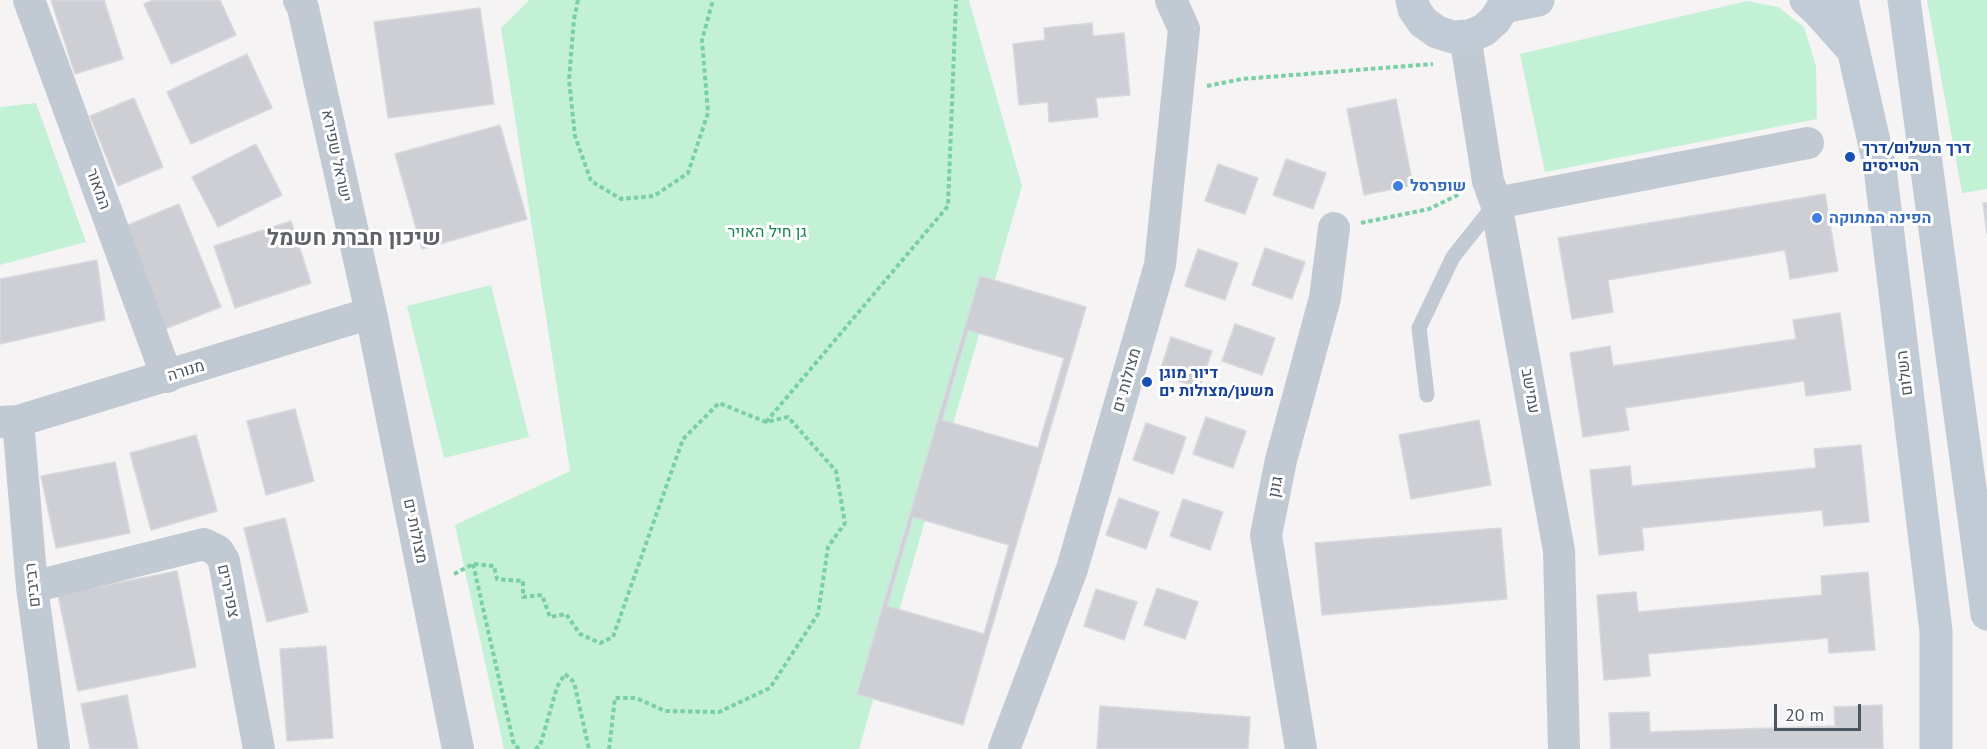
<!DOCTYPE html>
<meta charset="utf-8">
<style>
body{margin:0}
#map{position:relative;width:1987px;height:749px;overflow:hidden;background:#f5f3f3;font-family:"PT Sans",sans-serif}
canvas{display:block}
.scale{position:absolute;left:1774px;top:704px;width:87px;height:27px;box-sizing:border-box;border:3px solid #4a5661;border-top:0;padding-left:8px;font-size:18px;line-height:21px;white-space:nowrap;color:#4a5661;-webkit-text-stroke:4px #fff;paint-order:stroke}
</style>
<div id="map">
<canvas width="1987" height="749"></canvas>
<div class="scale">20 m</div>
</div>
<script>
const ctx = document.querySelector('canvas').getContext('2d');
ctx.lineJoin = 'round';
function paint(path, color) { ctx.fillStyle = color; ctx.fill(path, 'evenodd'); }
const shape = rows => new Path2D(rows.map(r => 'M' + r).join(''));
function stroke(path, color, width, dash) { ctx.strokeStyle = color; ctx.lineWidth = width; ctx.lineCap = dash ? 'butt' : 'round'; ctx.setLineDash(dash || []); ctx.stroke(path); }
function drawText(font, color, halo, rows, align = 'center') {
  ctx.font = font + ' "PT Sans",Heebo,sans-serif'; ctx.lineWidth = 6; ctx.setLineDash([]); ctx.textBaseline = 'middle'; ctx.strokeStyle = halo; ctx.fillStyle = color; for (const [text, x, y, turn = 0] of rows) {
    ctx.save(); ctx.translate(x, y); ctx.rotate((+turn || 0) * Math.PI / 180); ctx.textAlign = isNaN(turn) ? turn : align; if (halo) ctx.strokeText(text, 0, 0); ctx.fillText(text, 0, 0); ctx.restore();
  }
}
const green = shape([
 [529,0,969,0,1022,186,859,749,504,749,455,525,570,471,501,28],
 [1927,0,1987,0,1987,189,1962,193],
 [1747,1,1778,7,1804,27,1816,66,1817,119,1545,172,1520,54],
 [36,103,86,242,0,265,0,107],
 [491,285,529,437,444,458,407,306]
]);
const building = shape([
 [51,0,104,0,123,59,75,74,51,0],
 [153,0,220,0,236,35,171,64,144,4,153,0],
 [480,8,494,104,388,118,374,22,480,8],
 [1092,23,1093,36,1124,33,1130,95,1096,98,1098,117,1049,122,1048,102,1019,105,1013,44,1045,40,1044,28,1092,23],
 [247,54,272,108,191,144,167,92,247,54],
 [134,98,163,167,118,186,90,116,134,98],
 [1396,99,1413,185,1364,195,1347,109,1396,99],
 [500,125,527,219,422,249,395,154,500,125],
 [256,144,282,195,218,227,192,177,256,144],
 [1286,159,1326,173,1313,209,1273,195,1286,159],
 [1218,164,1258,178,1245,214,1205,201,1218,164],
 [1825,194,1838,271,1790,279,1785,250,1608,280,1613,312,1572,319,1558,238,1825,194],
 [1983,203,1987,203,1987,234,1983,203],
 [179,204,221,307,165,329,123,227,179,204],
 [291,221,311,283,235,308,214,246,291,221],
 [1265,248,1305,262,1292,299,1252,285,1265,248],
 [1198,249,1238,263,1225,300,1185,286,1198,249],
 [97,260,105,320,0,344,0,279,97,260],
 [980,276,1086,307,963,725,857,694,980,276],
 [1840,313,1851,390,1806,396,1804,381,1625,408,1629,430,1583,437,1570,353,1610,346,1613,366,1796,339,1793,320,1840,313],
 [1235,324,1275,338,1262,375,1222,361,1235,324],
 [968,330,1064,358,1038,448,942,420,968,330],
 [1171,337,1212,351,1199,388,1159,374,1171,337],
 [295,409,314,481,266,495,247,421,295,409],
 [1206,417,1246,431,1233,468,1193,454,1206,417],
 [1479,420,1491,485,1411,499,1399,435,1479,420],
 [1146,423,1186,437,1173,474,1133,460,1146,423],
 [196,435,217,511,151,530,130,453,196,435],
 [1861,445,1869,522,1824,526,1822,510,1642,528,1644,550,1599,555,1590,470,1630,466,1632,486,1816,468,1814,449,1861,445],
 [115,462,130,533,56,548,41,476,115,462],
 [1119,498,1159,512,1146,549,1106,535,1119,498],
 [1183,499,1223,512,1210,550,1170,536,1183,499],
 [913,517,1009,545,984,634,887,606,913,517],
 [285,518,308,612,267,622,244,528,285,518],
 [1501,528,1507,599,1322,615,1315,543,1501,528],
 [177,571,196,667,78,691,58,595,177,571],
 [1868,572,1875,650,1829,653,1828,638,1648,654,1650,676,1604,680,1597,595,1636,592,1638,612,1822,595,1821,576,1868,572],
 [1157,588,1198,602,1185,639,1144,625,1157,588],
 [1096,589,1137,602,1124,640,1084,626,1096,589],
 [326,646,333,738,287,741,280,649,326,646],
 [127,695,138,749,90,749,81,704,127,695],
 [1882,705,1883,749,1611,749,1609,713,1649,712,1650,732,1835,726,1834,707,1882,705],
 [1100,706,1250,717,1248,749,1097,749,1100,706]
]);
const path = shape([
 [578,0,574,19,569,80,575,136,591,181,621,199,654,196,688,173,708,113,702,40,713,0],
 [1207,86,1242,79,1433,64],
 [1361,223,1429,209,1460,194],
 [766,422,948,206,956,0],
 [473,564,514,745,520,749],
 [454,574,473,564,494,566,497,579,523,581,523,597,542,595,550,617,566,614,580,634,600,643,613,637,683,439,719,403,766,422,788,417,836,471,845,523,828,547,818,614,770,688,719,712,665,711,636,698,615,698,609,749],
 [535,749,540,746,557,687,565,674,574,682,589,749]
]);
const lane = shape([
 [1427,395,1419,328,1453,257,1496,203]
]);
const street = shape([
 [29,0,167,377],
 [299,0,303,8,371,313,458,749],
 [1465,36,1488,181,1496,203,1559,551,1564,749],
 [1496,203,1808,143],
 [18,421,32,587,54,749],
 [0,422,18,421,371,313],
 [32,587,204,544,218,551,224,561,259,749],
 [1004,749,1072,569,1160,265,1184,29,1171,0],
 [1301,749,1266,535,1281,460,1325,298,1334,228]
]);
const secondary = shape([
 [1412,0,1414,9,1423,22,1437,32,1453,37,1470,36,1484,30,1495,20,1503,7,1505,0],
 [1806,0,1820,13,1852,49],
 [1842,0,1880,168,1936,631,1936,749],
 [1904,0,1987,614],
 [1503,7,1538,0]
]);
const markers = [
 [1850,157,6,"#1a4fb4"],
 [1398,186,6,"#3f7fe0"],
 [1817,218,6,"#3f7fe0"],
 [1147,382,6,"#1a4fb4"]
];
const transitNames = [
 ["דרך השלום/דרך",1862,148],
 ["הטייסים",1862,166],
 ["דיור מוגן",1159,373],
 ["משען/מצולות ים",1159,391]
];
const streetNames = [
 ["ישראל שפירא",336,156,78],
 ["המאור",98,189,70],
 ["מנורה",186,371,-17],
 ["השלום",1905,373,-97],
 ["מצולות ים",1127,380,-74],
 ["עמישב",1530,391,80],
 ["גונן",1276,487,-79],
 ["מצולות ים",415,531,78],
 ["רביבים",33,585,-96],
 ["צפרירים",228,591,78]
];
const shopNames = [
 ["שופרסל",1410,186],
 ["הפינה המתוקה",1829,218]
];
const parkNames = [
 ["גן חיל האויר",767,232]
];
const districtNames = [
 ["שיכון חברת חשמל",354,239]
];
paint(green, '#c3f1d5');
paint(building, '#cdcfd5');
stroke(building, '#d7d9de', 1.5);
stroke(path, '#7ad0a6', 4, [4.5, 3]);
stroke(lane, '#c1cad2', 15);
stroke(street, '#c1cad2', 32);
stroke(secondary, '#c1cbd6', 33);
for (const [x, y, r, color] of markers) { const dot = new Path2D(); dot.arc(x, y, r, 0, 2 * Math.PI); ctx.fillStyle = color; ctx.fill(dot); stroke(dot, '#fff', 2); }
drawText('bold 16px', '#164399', '#fff', transitNames, 'left');
drawText('16px', '#4a5661', '#fff', streetNames);
drawText('bold 16px', '#366cbe', '#fff', shopNames, 'left');
drawText('16px', '#17864f', '#fff', parkNames);
drawText('bold 22px', '#5f6368', '#fff', districtNames);
</script>
